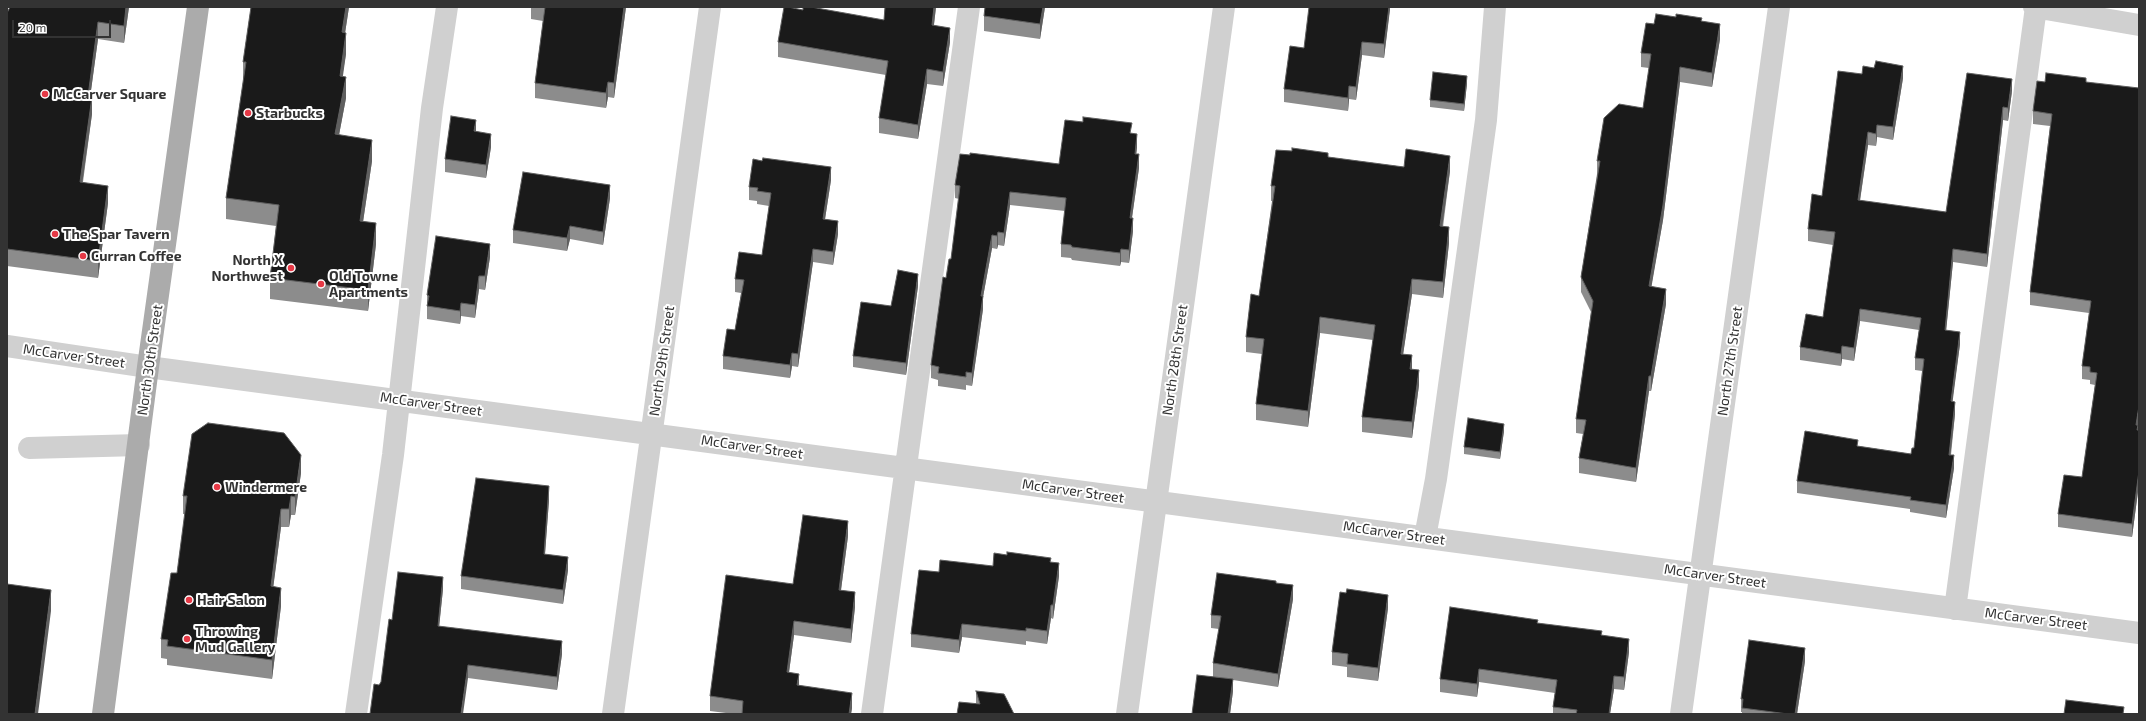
<!DOCTYPE html>
<style>
body{margin:0}
#map{position:relative;width:2146px;height:721px;overflow:hidden;background:#fff;font-family:"Exo 2",sans-serif}
canvas{display:block}
.frame{position:absolute;inset:0;border:8px solid #333;pointer-events:none}
.scale{position:absolute;left:12px;top:20px;width:99px;height:18px;box-sizing:border-box;border:2px solid #333;border-top:0;padding-left:5px;font-size:12px;line-height:14px;white-space:nowrap;color:#333;-webkit-text-stroke:3px #fff;paint-order:stroke}
</style>
<div id="map">
<canvas width="2146" height="721"></canvas>
<div class="frame"></div>
<div class="scale">20 m</div>
</div>
<script>
const ctx = document.querySelector('canvas').getContext('2d');
ctx.lineJoin = 'round';
const shape = rows => new Path2D(rows.map(r => 'M' + r).join(''));
function stroke(path, color, width, dash) { ctx.strokeStyle = color; ctx.lineWidth = width; ctx.lineCap = dash ? 'butt' : 'round'; ctx.setLineDash(dash || []); ctx.stroke(path); }
function paint(path, color) { ctx.fillStyle = color; ctx.fill(path, 'evenodd'); }
function drawText(font, color, halo, rows, align = 'center') {
  ctx.font = font + ' "Exo 2",sans-serif'; ctx.lineWidth = 4; ctx.setLineDash([]); ctx.textBaseline = 'middle'; ctx.strokeStyle = halo; ctx.fillStyle = color; for (const [text, x, y, turn = 0] of rows) {
    ctx.save(); ctx.translate(x, y); ctx.rotate((+turn || 0) * Math.PI / 180); ctx.textAlign = isNaN(turn) ? turn : align; if (halo) ctx.strokeText(text, 0, 0); ctx.fillText(text, 0, 0); ctx.restore();
  }
}
const minor = shape([
 [2034,7,2139,25],
 [7,346,148,367,2139,633],
 [29,448,139,445],
 [1425,537,1436,479,1486,120,1495,7],
 [1955,609,2036,7],
 [356,714,393,455,432,108,447,7],
 [613,714,710,7],
 [872,714,969,7],
 [1127,714,1224,7],
 [1681,714,1779,7]
]);
const major = shape([
 [103,714,148,367,198,7]
]);
const wall = shape([
 [10,7,129,7,124,43,98,39,90,97,92,114,83,182,108,203,98,278,7,266,7,13],
 [251,7,349,7,345,33,346,54,342,77,346,98,339,135,372,161,363,222,376,244,368,311,270,299,270,278,276,226,226,219,226,198,243,82,243,62],
 [531,7,626,7,614,98,608,97,606,108,535,98,535,83,543,21,531,19],
 [885,7,936,7,934,25,950,42,943,86,927,84,918,139,879,133,879,118,886,75,778,57,778,42,884,20],
 [1045,7,1040,39,984,31,984,16],
 [1390,7,1384,58,1362,55,1356,100,1349,99,1348,111,1284,102,1284,89,1304,48],
 [1702,21,1720,39,1712,87,1680,82,1663,220,1651,287,1666,304,1651,391,1649,391,1636,482,1579,473,1579,458,1583,434,1576,433,1576,419,1591,312,1581,292,1581,277,1597,174,1597,161,1643,108,1649,68,1641,67,1641,53,1654,24],
 [1862,74,1903,78,1893,140,1877,137,1876,146,1868,145,1860,201,1946,212,2012,91,2008,121,2003,120,1987,267,1953,262,1946,330,1960,344,1952,402,1955,414,1951,455,1954,468,1946,518,1910,512,1910,509,1797,493,1797,481,1858,446,1911,454,1914,448,1922,371,1915,370,1915,358,1919,330,1860,321,1854,361,1842,359,1841,366,1800,360,1800,347,1823,317,1833,245,1808,241,1808,229,1822,196],
 [2086,82,2138,425,2138,430,2139,430,2139,484,2132,537,2058,527,2058,514,2082,477,2095,385,2090,384,2090,380,2082,379,2082,366,2089,313,2030,305,2030,292,2050,126,2033,124,2033,111],
 [1467,83,1464,111,1430,107,1430,100],
 [476,132,491,147,486,178,445,172,445,159],
 [1132,133,1137,147,1136,154,1139,168,1132,218,1133,231,1129,263,1121,262,1120,266,1072,260,1071,258,1061,257,1061,244,1065,211,1010,205,1004,246,998,245,997,249,992,248,983,297,983,309,972,386,966,385,966,390,938,386,938,380,931,378,931,365,946,278,951,259,959,199,955,198,955,185,970,155,1059,164],
 [1328,157,1404,167,1450,171,1443,227,1449,243,1443,298,1412,294,1403,354,1412,369,1419,385,1412,438,1362,432,1362,417,1373,340,1320,333,1308,427,1256,420,1256,404,1262,354,1246,352,1246,337,1259,296,1272,201,1271,201,1271,186],
 [831,180,825,219,838,234,833,265,813,262,798,367,792,366,790,378,723,369,723,356,735,330,741,293,735,292,735,279,762,255,769,206,757,204,757,201,749,200,749,187],
 [610,198,603,245,570,239,567,251,513,243,513,230],
 [490,257,485,290,479,289,475,318,461,316,460,324,427,319,427,295],
 [918,286,906,375,853,367,853,356,891,306],
 [1504,431,1500,459,1464,454,1464,447],
 [301,473,295,515,291,515,289,527,281,527,273,587,281,606,272,679,167,665,167,659,161,658,161,639,177,573,185,514,183,514,183,496],
 [549,500,545,554,568,570,563,604,461,589,461,576],
 [848,536,841,590,855,607,851,643,794,635,789,672,799,686,852,708,851,714,734,714,710,711,710,696,793,584],
 [1051,562,1059,576,1053,619,1051,618,1047,644,1026,641,1026,645,962,637,959,653,911,647,911,634,993,566],
 [1276,583,1293,599,1278,687,1233,680,1233,691,1230,714,1192,714,1224,678,1213,677,1213,663,1219,629,1211,628,1211,615],
 [443,589,439,626,562,654,557,690,468,678,379,685,381,682,392,620],
 [1388,608,1378,681,1347,677,1347,667,1332,665,1332,652],
 [1538,623,1602,635,1629,652,1624,690,1614,689,1610,714,1553,714,1553,707,1555,693,1479,682,1477,697,1440,692,1440,679],
 [1805,661,1797,714,1742,714,1742,712,1741,712,1741,699],
 [976,691,1014,714,976,703]
]);
const shadedWall = shape([
 [126,7,129,7,124,43,124,26],
 [346,7,349,7,342,53,342,32],
 [624,7,626,7,614,98,614,83],
 [934,7,936,7,932,40,932,25],
 [1043,7,1045,7,1040,39,1040,24],
 [1389,7,1390,7,1390,10,1384,58,1384,44],
 [98,22,98,39,88,113,88,96],
 [1720,24,1720,39,1712,87,1712,73],
 [950,28,950,42,943,86,943,72],
 [346,33,346,54,340,97,340,76],
 [1362,42,1362,55,1356,100,1356,87],
 [1903,66,1903,78,1893,140,1893,127],
 [1680,67,1680,82,1663,220,1649,301,1649,286],
 [927,69,927,84,918,139,918,125],
 [1467,76,1467,83,1464,111,1464,104],
 [346,77,346,98,335,156,335,134],
 [2012,79,2012,91,2008,121,2008,108],
 [608,82,608,97,606,108,606,93],
 [1349,86,1349,99,1348,111,1348,98],
 [92,97,92,114,80,199,80,182],
 [2003,107,2003,120,1987,267,1987,254],
 [476,120,476,133,474,131],
 [1877,125,1877,137,1876,146,1876,134],
 [1868,132,1868,145,1858,213,1858,200],
 [491,134,491,147,486,178,486,165],
 [1137,134,1137,147,1135,167,1135,154],
 [372,140,372,161,360,242,360,221],
 [1139,154,1139,168,1130,231,1130,218],
 [1450,156,1450,171,1440,242,1440,226],
 [831,167,831,180,823,232,823,219],
 [610,185,610,198,603,245,603,232],
 [108,186,108,203,98,278,98,261],
 [1010,192,1010,205,1004,246,1004,233],
 [1133,218,1133,231,1129,263,1129,250],
 [838,221,838,234,833,265,833,252],
 [376,223,376,244,368,311,368,290],
 [570,226,570,239,567,251,567,238],
 [1449,227,1449,243,1443,298,1443,282],
 [998,232,998,245,997,249,997,236],
 [992,235,992,248,983,297,983,309,972,386,972,373,981,296],
 [490,244,490,257,485,290,485,276],
 [813,249,813,262,798,367,798,354],
 [1121,249,1121,262,1120,266,1120,253],
 [1953,249,1953,262,1945,342,1945,330],
 [918,274,918,286,906,375,906,363],
 [479,276,479,289,475,318,475,305],
 [1412,279,1412,294,1401,369,1401,354],
 [1666,289,1666,304,1651,391,1651,376],
 [461,303,461,316,460,324,460,311],
 [1860,309,1860,321,1854,361,1854,348],
 [1320,317,1320,333,1308,427,1308,411],
 [1960,332,1960,344,1951,414,1951,401],
 [1842,346,1842,359,1841,366,1841,354],
 [792,353,792,366,790,378,790,365],
 [1412,355,1412,371,1410,369],
 [1419,370,1419,385,1412,438,1412,422],
 [1649,376,1649,391,1636,482,1636,468],
 [1955,402,1955,414,1949,467,1949,455],
 [2139,406,2139,419,2138,425,2138,438,2136,425],
 [1504,424,1504,431,1500,459,1500,452],
 [301,455,301,473,295,515,295,497],
 [1954,455,1954,468,1946,518,1946,505],
 [2139,471,2139,484,2132,537,2132,524],
 [549,486,549,500,544,567,544,554],
 [291,496,291,515,289,527,289,509],
 [281,509,281,527,271,605,271,586],
 [848,521,848,536,839,605,839,590],
 [568,557,568,570,563,604,563,590],
 [1059,563,1059,576,1053,619,1053,605],
 [443,577,443,589,438,638,438,626],
 [1293,585,1293,599,1278,687,1278,674],
 [281,588,281,606,272,679,272,660],
 [51,590,51,611,38,714,35,714],
 [855,592,855,607,851,643,851,629],
 [1388,595,1388,608,1378,681,1378,668],
 [1051,605,1051,618,1047,644,1047,631],
 [794,621,794,635,787,687,787,672],
 [962,624,962,637,959,653,959,640],
 [1629,639,1629,652,1624,690,1624,677],
 [562,641,562,654,557,690,557,677],
 [1805,648,1805,661,1797,714,1795,714],
 [468,665,468,678,463,714,461,714],
 [1479,669,1479,682,1477,697,1477,684],
 [799,674,799,688,797,685],
 [1614,676,1614,689,1610,714,1609,714],
 [1233,679,1233,691,1230,714,1228,714],
 [852,693,852,708,851,714,849,714]
]);
const building = shape([
 [10,7,126,7,124,26,98,22,88,96,92,97,80,182,108,186,98,261,7,249,7,13,10,7],
 [251,7,346,7,342,32,346,33,340,76,346,77,335,134,372,140,360,221,376,223,368,290,270,278,279,205,226,198,246,62,243,62,251,7],
 [545,7,624,7,614,83,608,82,606,93,535,83,545,7],
 [784,7,788,7,803,10,803,7,811,7,884,20,885,7,934,7,932,25,950,28,943,72,927,69,918,125,879,118,888,61,778,42,784,7],
 [985,7,1043,7,1040,24,984,16,985,7],
 [1309,7,1389,7,1384,44,1362,42,1356,87,1349,86,1348,98,1284,89,1290,46,1304,48,1309,7],
 [1656,14,1676,17,1676,14,1702,18,1701,21,1720,24,1712,73,1680,67,1663,205,1649,286,1666,289,1651,376,1649,376,1636,468,1579,458,1586,420,1576,419,1593,301,1581,277,1600,161,1597,161,1604,118,1619,104,1643,108,1651,54,1641,53,1646,23,1654,24,1656,14],
 [1876,61,1903,66,1893,127,1877,125,1876,134,1868,132,1858,200,1946,212,1967,73,2012,79,2008,108,2003,107,1987,254,1953,249,1945,330,1960,332,1951,401,1955,402,1949,455,1954,455,1946,505,1910,500,1911,497,1797,481,1805,431,1858,440,1857,446,1911,454,1912,448,1914,448,1924,359,1915,358,1921,318,1860,309,1854,348,1842,346,1841,354,1800,347,1806,314,1823,317,1835,232,1808,229,1812,194,1822,196,1838,71,1862,74,1863,66,1874,68,1876,61],
 [1433,72,1467,76,1464,104,1430,100,1433,72],
 [2046,73,2086,78,2086,82,2139,88,2139,406,2136,425,2138,425,2137,430,2139,430,2139,471,2132,524,2058,514,2064,475,2082,477,2097,373,2090,372,2090,367,2082,366,2091,301,2030,292,2052,114,2033,111,2037,81,2045,82,2046,73],
 [451,116,476,120,474,131,491,134,486,165,445,159,451,116],
 [1083,117,1132,123,1130,133,1137,134,1135,154,1139,154,1130,218,1133,218,1129,250,1121,249,1120,253,1072,247,1071,245,1061,244,1066,198,1010,192,1004,233,998,232,997,236,992,235,981,296,983,296,972,373,966,372,966,377,938,373,939,367,931,365,943,277,946,278,949,259,951,259,960,186,955,185,960,154,970,155,970,153,1059,164,1065,120,1083,122,1083,117],
 [1292,148,1328,153,1328,157,1404,167,1406,149,1450,156,1440,226,1449,227,1443,282,1412,279,1401,354,1412,355,1410,369,1419,370,1412,422,1362,417,1375,325,1320,317,1308,411,1256,404,1264,339,1246,337,1251,294,1259,296,1275,186,1271,186,1276,150,1292,151,1292,148],
 [763,158,831,167,823,219,838,221,833,252,813,249,798,354,792,353,790,365,723,356,727,329,735,330,744,280,735,279,739,252,762,255,771,193,757,191,758,188,749,187,753,159,762,161,763,158],
 [523,172,610,185,603,232,570,226,567,238,513,230,523,172],
 [436,236,490,244,485,276,479,276,475,305,461,303,460,311,427,306,429,296,427,295,436,236],
 [898,270,918,274,906,363,853,356,861,302,891,306,898,270],
 [1468,418,1504,424,1500,452,1464,447,1468,418],
 [208,423,284,433,301,455,295,497,291,496,289,509,281,509,271,586,281,588,272,660,167,646,168,640,161,639,171,573,177,573,187,496,183,496,192,434,208,423],
 [476,478,549,486,544,554,568,557,563,590,461,576,476,478],
 [803,515,848,521,839,590,855,592,851,629,794,621,787,672,799,674,797,685,852,693,849,714,742,714,743,701,710,696,726,575,793,584,803,515],
 [1007,552,1051,558,1050,562,1059,563,1053,605,1051,605,1047,631,1026,628,1026,631,962,624,959,640,911,634,919,570,939,572,940,560,993,566,994,553,1007,555,1007,552],
 [398,572,443,577,438,626,562,641,557,677,468,665,461,714,370,714,374,684,379,685,381,682,389,619,392,620,398,572],
 [1217,573,1276,581,1276,583,1293,585,1278,674,1213,663,1221,616,1211,615,1217,573],
 [7,584,51,590,35,714,7,714,7,584],
 [1347,589,1388,595,1378,668,1347,664,1348,654,1332,652,1340,592,1346,593,1347,589],
 [1450,607,1538,620,1537,623,1602,631,1601,635,1629,639,1624,677,1614,676,1609,714,1576,714,1577,710,1553,707,1557,680,1479,669,1477,684,1440,679,1450,607],
 [1749,640,1805,648,1795,714,1788,714,1742,708,1743,699,1741,699,1749,640],
 [1197,675,1233,679,1228,714,1192,714,1197,675],
 [976,691,1004,694,1014,714,957,714,959,702,980,704,976,691],
 [2066,700,2124,707,2123,714,2064,714,2066,700]
]);
const markers = [
 [45,94,4,"#e63946"],
 [248,113,4,"#e63946"],
 [55,234,4,"#e63946"],
 [83,256,4,"#e63946"],
 [291,268,4,"#e63946"],
 [321,284,4,"#e63946"],
 [217,487,4,"#e63946"],
 [189,600,4,"#e63946"],
 [187,639,4,"#e63946"]
];
const poiNames = [
 ["McCarver Square",53,94],
 ["Starbucks",256,113],
 ["The Spar Tavern",63,234],
 ["Curran Coffee",91,256],
 ["North X",283,260,"right"],
 ["Northwest",283,276,"right"],
 ["Old Towne",329,276],
 ["Apartments",329,292],
 ["Windermere",225,487],
 ["Hair Salon",197,600],
 ["Throwing",195,631],
 ["Mud Gallery",195,647]
];
const streetNames = [
 ["McCarver Street",74,356,8],
 ["North 30th Street",150,360,-82],
 ["North 28th Street",1175,360,-82],
 ["North 29th Street",662,361,-82],
 ["North 27th Street",1730,361,-82],
 ["McCarver Street",431,404,8],
 ["McCarver Street",752,447,8],
 ["McCarver Street",1073,491,8],
 ["McCarver Street",1394,533,8],
 ["McCarver Street",1715,576,8],
 ["McCarver Street",2036,619,7]
];
stroke(minor, '#d0d0d0', 22);
stroke(major, '#ababab', 22);
paint(wall, '#8c8c8c');
paint(shadedWall, '#5f5f5f');
paint(building, '#1a1a1a');
stroke(building, '#5f5f5f', 1);
for (const [x, y, r, color] of markers) { const dot = new Path2D(); dot.arc(x, y, r, 0, 2 * Math.PI); ctx.fillStyle = color; ctx.fill(dot); stroke(dot, '#fff', 1.5); }
drawText('bold 14px', '#333', '#fff', poiNames, 'left');
drawText('14px', '#333', '#fff', streetNames);
</script>
